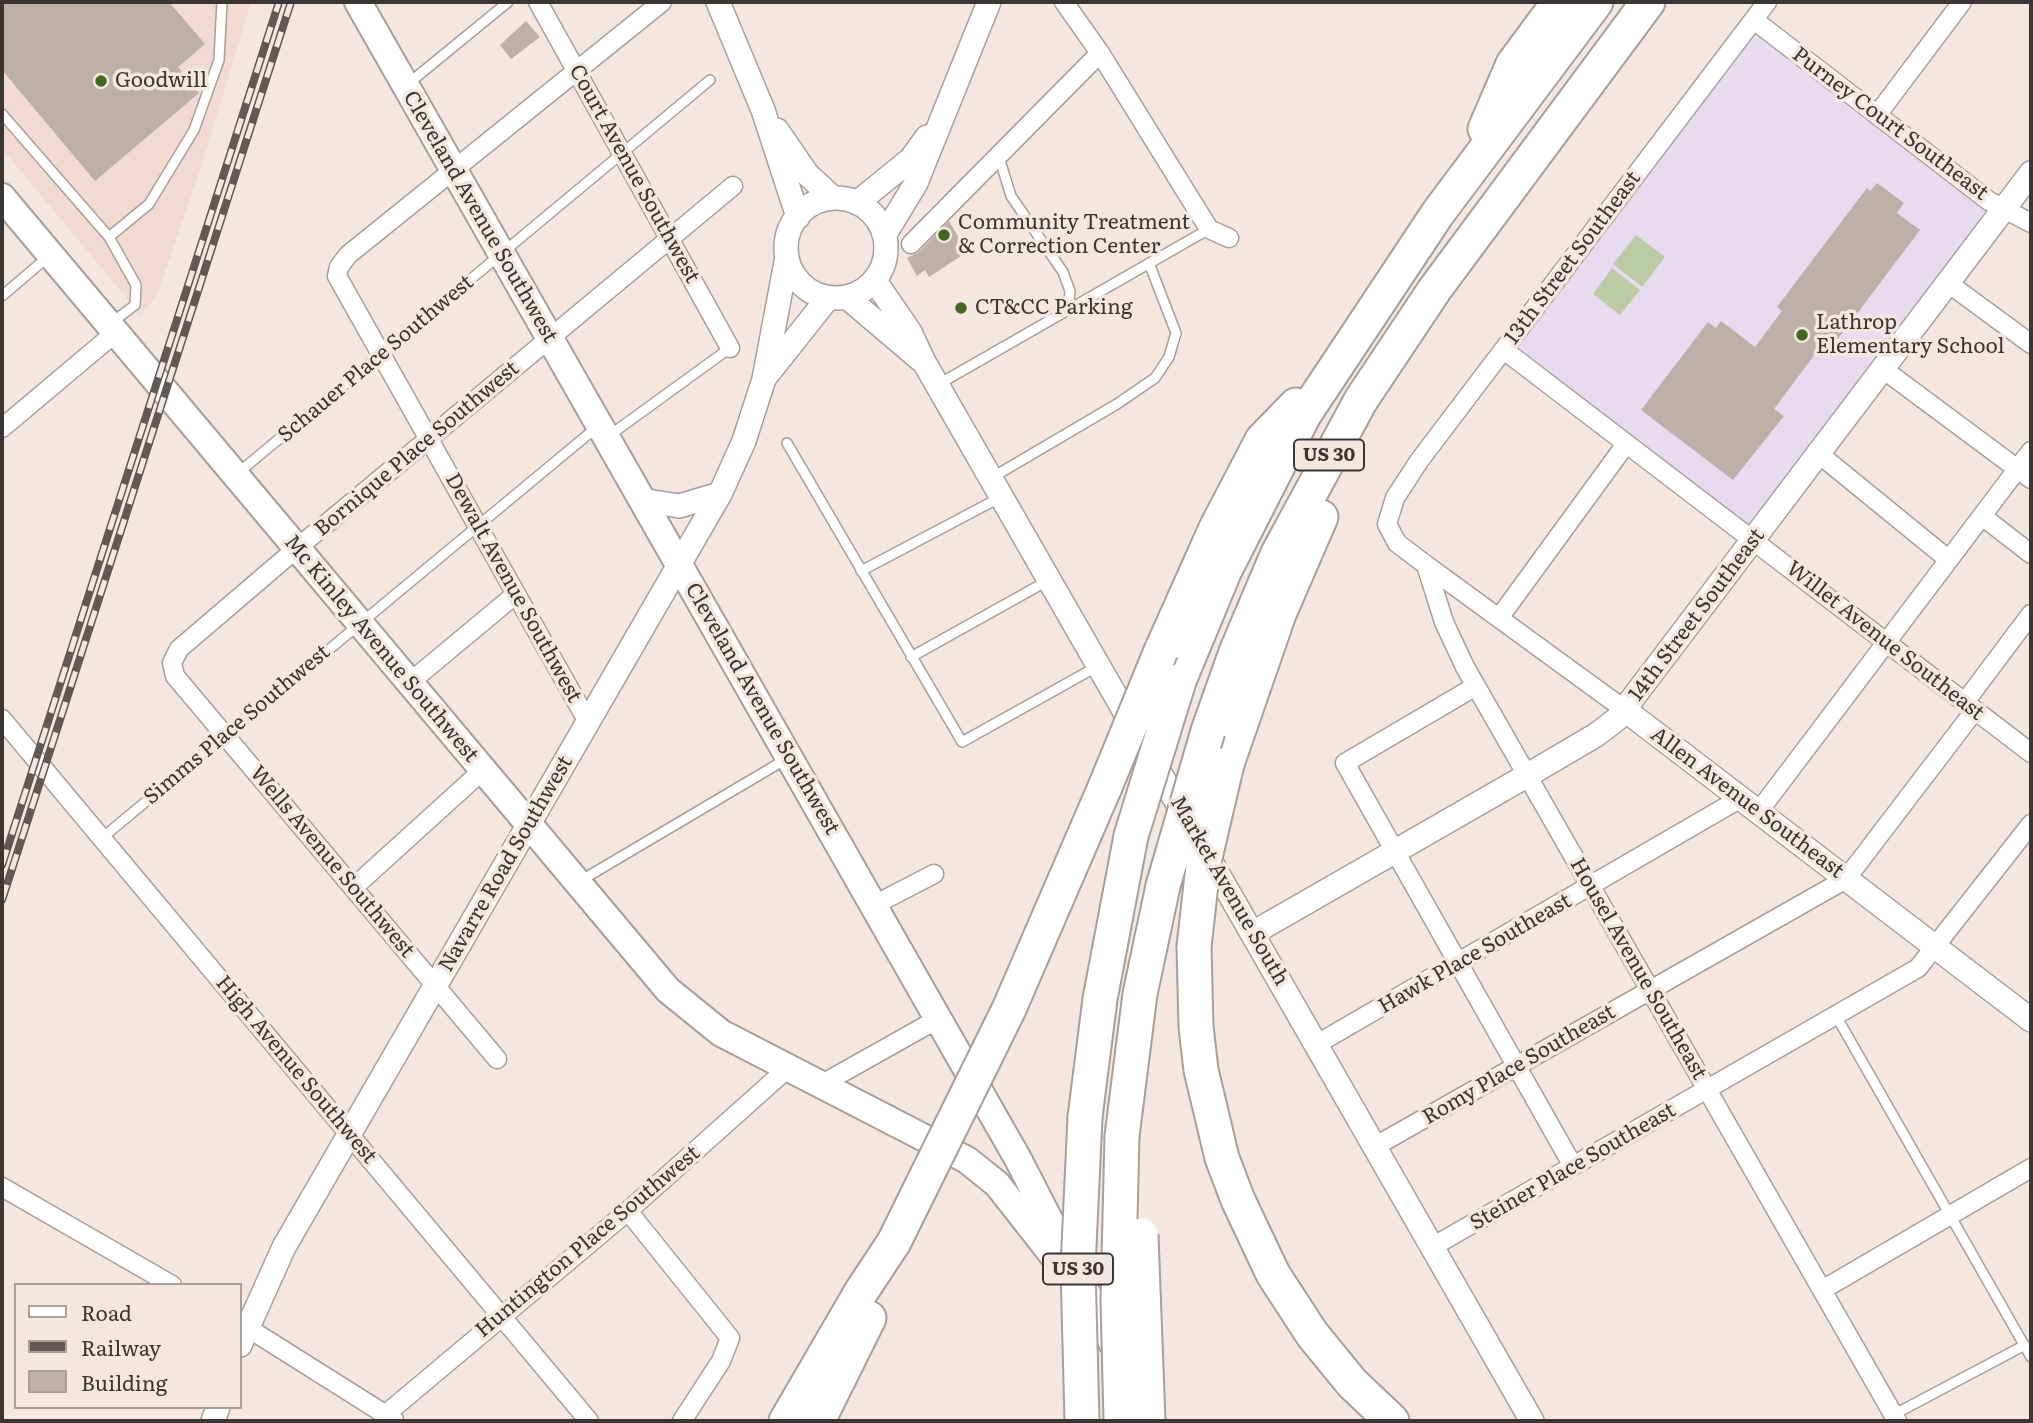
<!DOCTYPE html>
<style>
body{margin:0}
#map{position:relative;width:2033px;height:1423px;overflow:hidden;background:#f4e7e0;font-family:Literata,serif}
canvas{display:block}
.frame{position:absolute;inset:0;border:4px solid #3b3634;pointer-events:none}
.legend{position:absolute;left:14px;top:1283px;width:228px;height:126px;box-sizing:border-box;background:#f4e7e0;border:2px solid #aaa09b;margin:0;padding:9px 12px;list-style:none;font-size:21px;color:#3b3634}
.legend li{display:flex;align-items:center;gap:14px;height:35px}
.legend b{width:35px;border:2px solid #aaa09b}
</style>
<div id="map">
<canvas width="2033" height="1423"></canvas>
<div class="frame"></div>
<ul class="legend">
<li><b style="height:9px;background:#fff"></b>Road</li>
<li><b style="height:9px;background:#605956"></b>Railway</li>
<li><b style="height:19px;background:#bcb0a9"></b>Building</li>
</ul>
</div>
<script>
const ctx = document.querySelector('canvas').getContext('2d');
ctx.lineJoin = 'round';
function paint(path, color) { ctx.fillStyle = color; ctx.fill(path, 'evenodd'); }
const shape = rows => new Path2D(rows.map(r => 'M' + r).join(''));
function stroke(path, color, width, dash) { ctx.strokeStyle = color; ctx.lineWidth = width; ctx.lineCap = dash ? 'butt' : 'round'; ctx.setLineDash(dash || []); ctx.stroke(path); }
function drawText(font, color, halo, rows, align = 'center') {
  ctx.font = font + ' Literata,serif'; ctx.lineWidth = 7; ctx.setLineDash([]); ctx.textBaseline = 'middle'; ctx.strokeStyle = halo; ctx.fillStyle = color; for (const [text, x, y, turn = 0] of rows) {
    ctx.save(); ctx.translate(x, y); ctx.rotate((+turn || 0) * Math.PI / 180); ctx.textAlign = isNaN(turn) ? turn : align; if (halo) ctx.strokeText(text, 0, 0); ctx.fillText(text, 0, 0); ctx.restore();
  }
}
const built = shape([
 [2,2,251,2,201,167,157,295,141,315,2,149]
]);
const education = shape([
 [1754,20,2004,208,1754,540,1504,350]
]);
const green = shape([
 [1636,235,1665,257,1642,287,1613,264],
 [1612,268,1640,290,1620,315,1593,294]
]);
const building = shape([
 [2,2,169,2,205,44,178,67,199,93,95,181,2,70],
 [526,21,540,37,511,59,500,45],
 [1877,183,1904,203,1897,213,1920,230,1831,348,1824,342,1774,409,1784,416,1733,480,1641,410,1708,322,1716,328,1721,321,1755,347,1782,311,1777,307,1867,188,1870,191],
 [949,221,967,252,929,277,925,270,917,276,907,258,919,252]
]);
const service = shape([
 [409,83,508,2],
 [2,114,109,237,136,285,135,305,111,323],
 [999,157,1011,196,1063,272,1070,291,1068,309],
 [109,237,149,204,194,130,219,60,222,2],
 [2,296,49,256],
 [939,384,1209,229],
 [610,435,730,348],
 [787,443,962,742,1098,666],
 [238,473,710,80],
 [993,477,1117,404,1155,378,1169,357,1176,333,1149,263],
 [861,571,1001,497],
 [911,657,1049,580],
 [102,838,597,427],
 [580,881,788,758],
 [1835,1014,2031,1357],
 [1893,1415,2025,1345]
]);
const minor = shape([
 [538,2,730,348],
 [1064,2,1100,53,1209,229,1229,238],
 [1767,2,1419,461,1395,498,1387,524,1397,543,1426,565,1444,622,1465,667,1897,1421],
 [1754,20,1989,201,2031,223],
 [1877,115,1962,2],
 [911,244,1100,53],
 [1948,283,2031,344],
 [1504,350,2031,753],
 [1883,369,2031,479],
 [2,428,115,333],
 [1819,454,1949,560],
 [1982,516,2031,554],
 [1426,565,1625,710],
 [1499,618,1626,444],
 [409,683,516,594],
 [1476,686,1345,763,1573,1166],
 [1965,702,2031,614],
 [2,719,589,1421],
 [588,722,337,276,339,267,348,255,662,2],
 [1759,811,2031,451],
 [354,887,483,770],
 [874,905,934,874],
 [1317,1044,1741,798],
 [497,1059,175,676,172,663,179,649,296,549,733,186],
 [822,1084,936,1020],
 [1374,1147,1846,879,1975,710],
 [2,1187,172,1285],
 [628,1211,730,1338,721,1361,682,1421],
 [1432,1247,1918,968,2031,824],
 [1822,1290,2031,1168],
 [240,1323,394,1420],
 [386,1414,628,1211,788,1068]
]);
const tertiary = shape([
 [718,2,763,110,798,217],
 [777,130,807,174,833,198],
 '786 248a50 50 0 1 1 100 0a50 50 0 1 1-100 0Z',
 [857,203,911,159,927,137],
 [885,234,916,183,989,2],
 [875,281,910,332,924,362,1532,1421],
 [848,298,921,360],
 [766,376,828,298],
 [641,500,679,506,720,494],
 [1625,710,2031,1020],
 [1253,933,1528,775,1596,735,1617,719,2031,173],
 [240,1345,284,1247,720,494,744,441,764,379,787,257],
 [213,1421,218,1407]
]);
const secondary = shape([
 [358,2,1018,1159,1119,1356],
 [2,197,668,990,721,1033,967,1160,997,1184,1055,1258]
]);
const motorway = shape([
 [1485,129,1513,64,1559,2],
 [1161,651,1216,528,1262,440,1296,405],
 [1179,681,1225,570,1304,415,1438,213,1596,2],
 [1208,731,1236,652,1278,553,1361,400,1435,289,1648,2],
 [1227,764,1279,614,1321,517],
 [1194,947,1196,1027,1201,1070,1222,1158,1238,1200,1273,1274,1312,1334,1352,1383,1392,1421],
 [1009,1009,1105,787],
 [1085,1117,1100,999,1131,836],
 [1122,1136,1140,994,1163,886],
 [786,1421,861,1292,894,1242],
 [818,1421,869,1318]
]);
const rail = shape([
 [2,865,279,2],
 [2,900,291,2]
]);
const motorwayBridge = shape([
 [1105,787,1161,651],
 [1131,836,1179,681],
 [1163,886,1208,731],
 [1194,947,1203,866,1227,764],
 [1141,1235,1148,1421],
 [894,1242,1009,1009],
 [1082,1421,1078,1267,1085,1117],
 [1121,1421,1118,1300,1122,1136]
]);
const markers = [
 [101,81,7,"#426720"],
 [944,235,7,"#426720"],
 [961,308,7,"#426720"],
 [1802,335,7,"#426720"]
];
const shields = [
 [1329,455,70],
 [1078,1269,70]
];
const shieldNames = [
 ["US 30",1329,455],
 ["US 30",1078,1269]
];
const poiNames = [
 ["Goodwill",115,81],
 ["Community Treatment",958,223],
 ["& Correction Center",958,247],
 ["CT&CC Parking",975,308],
 ["Lathrop",1816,323],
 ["Elementary School",1816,347]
];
const streetNames = [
 ["Purney Court Southeast",1890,124,37],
 ["Court Avenue Southwest",634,174,61],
 ["Cleveland Avenue Southwest",480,217,60],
 ["13th Street Southeast",1573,258,-53],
 ["Schauer Place Southwest",376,359,-40],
 ["Bornique Place Southwest",417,449,-40],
 ["Dewalt Avenue Southwest",513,588,61],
 ["14th Street Southeast",1697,615,-53],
 ["Willet Avenue Southeast",1885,641,38],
 ["Mc Kinley Avenue Southwest",381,649,50],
 ["Cleveland Avenue Southwest",762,709,60],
 ["Simms Place Southwest",237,725,-40],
 ["Allen Avenue Southeast",1747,803,37],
 ["Wells Avenue Southwest",332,862,50],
 ["Navarre Road Southwest",506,864,-60],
 ["Market Avenue South",1229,891,60],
 ["Hawk Place Southeast",1475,954,-30],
 ["Housel Avenue Southeast",1638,969,60],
 ["Romy Place Southeast",1519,1065,-30],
 ["High Avenue Southwest",296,1070,50],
 ["Steiner Place Southeast",1573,1167,-30],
 ["Huntington Place Southwest",588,1242,-40]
];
paint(built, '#f0dad1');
paint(education, '#e7dbef');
paint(green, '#bccaa6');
paint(building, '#bcb0a9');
stroke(service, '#aa9e98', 12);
stroke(minor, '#aa9e98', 21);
stroke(tertiary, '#aa9e98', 26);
stroke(secondary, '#aa9e98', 30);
stroke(motorway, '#aa9e98', 37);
stroke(service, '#fff', 9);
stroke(minor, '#fff', 18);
stroke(tertiary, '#fff', 23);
stroke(secondary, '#fff', 26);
stroke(motorway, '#fff', 33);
stroke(rail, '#605956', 8);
stroke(rail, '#f4e7e0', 5, [16]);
stroke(motorwayBridge, '#aa9e98', 37, []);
stroke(motorwayBridge, '#fff', 33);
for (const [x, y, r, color] of markers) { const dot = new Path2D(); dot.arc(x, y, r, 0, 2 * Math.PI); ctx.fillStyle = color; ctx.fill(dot); stroke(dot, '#f4e7e0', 2.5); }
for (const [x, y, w] of shields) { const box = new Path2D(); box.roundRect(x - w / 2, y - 15.5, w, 31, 5); ctx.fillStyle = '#f4e7e0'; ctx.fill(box); stroke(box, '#3b3634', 2); }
drawText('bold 19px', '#3b3634', null, shieldNames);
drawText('21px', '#3b3634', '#f4e7e0', poiNames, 'left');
drawText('21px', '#3b3634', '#f4e7e0', streetNames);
</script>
